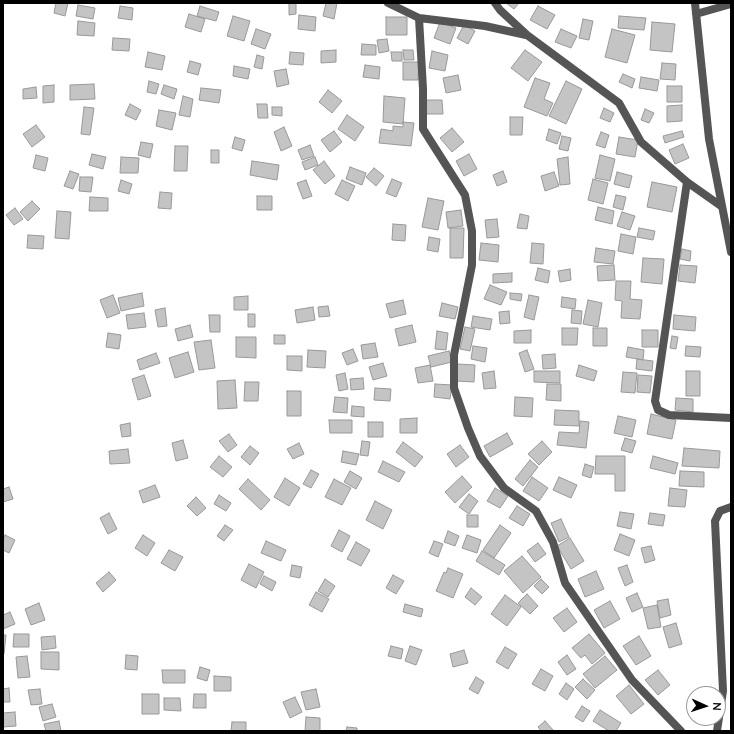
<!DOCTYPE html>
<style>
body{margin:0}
#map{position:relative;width:734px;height:734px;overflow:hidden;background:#fff;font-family:Lato,sans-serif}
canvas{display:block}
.frame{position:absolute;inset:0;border:4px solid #000;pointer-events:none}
.north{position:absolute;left:686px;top:686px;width:40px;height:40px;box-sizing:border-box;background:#fff;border:1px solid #999;border-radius:50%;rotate:93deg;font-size:11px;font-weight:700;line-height:16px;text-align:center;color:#000}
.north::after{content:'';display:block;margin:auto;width:14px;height:18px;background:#000;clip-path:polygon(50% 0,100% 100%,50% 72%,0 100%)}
</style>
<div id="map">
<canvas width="734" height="734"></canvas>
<div class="frame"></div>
<div class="north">N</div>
</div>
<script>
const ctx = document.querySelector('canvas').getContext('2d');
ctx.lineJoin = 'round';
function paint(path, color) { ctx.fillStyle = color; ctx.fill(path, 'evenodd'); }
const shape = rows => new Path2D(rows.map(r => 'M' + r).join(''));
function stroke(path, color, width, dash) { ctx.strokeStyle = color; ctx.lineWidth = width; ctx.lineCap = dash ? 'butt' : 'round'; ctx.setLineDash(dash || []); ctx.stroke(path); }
const building = shape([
 [56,3,68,3,65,16,54,13,56,3],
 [289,3,296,3,296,14,289,15,289,3],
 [326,3,337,3,334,19,323,16,326,3],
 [506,3,519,3,514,9,506,3],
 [78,5,95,8,93,19,76,16,78,5],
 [120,6,133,8,132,20,118,18,120,6],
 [200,6,219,12,216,21,197,16,200,6],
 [538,6,555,15,547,29,530,20,538,6],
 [189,14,205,19,201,32,185,27,189,14],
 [299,15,316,17,315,31,298,29,299,15],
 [233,16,250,21,244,41,227,36,233,16],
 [619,16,646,18,644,30,618,28,619,16],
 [386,17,407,17,407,35,386,35,386,17],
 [583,19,593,21,589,40,579,38,583,19],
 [78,21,95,23,94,36,77,35,78,21],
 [440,22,456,28,450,44,434,38,440,22],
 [652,22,675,24,672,52,650,50,652,22],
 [464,25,475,31,468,44,457,38,464,25],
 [256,29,271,34,265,49,251,44,256,29],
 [561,29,577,36,571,48,555,42,561,29],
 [612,29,635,35,627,63,605,57,612,29],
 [113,38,130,39,129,51,112,50,113,38],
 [387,39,389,51,379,53,377,40,387,39],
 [362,44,376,45,376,55,361,55,362,44],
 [336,50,336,62,321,63,321,51,336,50],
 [403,50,413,50,414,60,404,60,403,50],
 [525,50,542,62,528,81,511,68,525,50],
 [432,51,448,55,445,71,429,68,432,51],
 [148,52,165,56,162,70,145,67,148,52],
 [290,52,304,53,303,65,289,64,290,52],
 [391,52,402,52,402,61,392,61,391,52],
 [257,55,264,57,262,69,254,67,257,55],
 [190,61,201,64,198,75,187,72,190,61],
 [403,62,419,62,418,80,403,80,403,62],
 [662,63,676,64,675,80,660,79,662,63],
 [365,65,380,67,379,79,363,77,365,65],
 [234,66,250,69,248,79,233,76,234,66],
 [286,69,289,84,277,87,274,71,286,69],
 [623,74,635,79,632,88,619,82,623,74],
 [458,75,461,90,446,93,443,78,458,75],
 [641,77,659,80,657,91,639,88,641,77],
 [535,78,550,83,544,99,553,103,547,116,524,107,535,78],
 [149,81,159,84,156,94,147,92,149,81],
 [566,81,582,89,566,124,549,116,566,81],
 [94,84,95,99,70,100,70,85,94,84],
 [54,85,54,102,43,103,43,86,54,85],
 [164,85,177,89,174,99,161,94,164,85],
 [667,86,682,86,682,102,667,102,667,86],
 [36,87,37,98,23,99,23,89,36,87],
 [201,88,221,90,219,103,199,100,201,88],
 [328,90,342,101,332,113,319,102,328,90],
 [183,96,193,99,190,117,179,115,183,96],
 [384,96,405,98,403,124,383,122,384,96],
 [425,100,442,100,443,114,426,114,425,100],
 [130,104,141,110,136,120,125,115,130,104],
 [257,104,267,104,268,118,258,118,257,104],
 [682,105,682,121,667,122,667,106,682,105],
 [84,107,94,108,90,135,81,134,84,107],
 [272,107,282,107,282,116,272,115,272,107],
 [604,108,614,113,610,122,600,118,604,108],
 [645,109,654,113,649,123,641,120,645,109],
 [159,110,176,113,172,130,156,126,159,110],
 [347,115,364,127,355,141,338,129,347,115],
 [510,117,523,117,522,135,510,135,510,117],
 [403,122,414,123,411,146,379,143,381,129,393,131,393,126,403,127,403,122],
 [36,125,45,137,32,147,23,134,36,125],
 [284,127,292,146,281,151,274,132,284,127],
 [452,128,464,142,452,152,440,138,452,128],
 [549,129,561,133,557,144,546,140,549,129],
 [334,131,342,142,330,152,321,140,334,131],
 [682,131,684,137,665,143,663,136,682,131],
 [601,132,609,135,605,148,596,145,601,132],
 [562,136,571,138,568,151,559,149,562,136],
 [235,137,245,140,242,151,232,148,235,137],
 [619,137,638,140,635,157,616,154,619,137],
 [141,142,153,144,150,158,138,155,141,142],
 [683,144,689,158,675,164,669,150,683,144],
 [310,145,314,156,302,160,298,150,310,145],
 [175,146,188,146,187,171,174,171,175,146],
 [211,150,219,150,219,163,211,163,211,150],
 [92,154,106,157,103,169,89,165,92,154],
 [469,154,477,169,464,176,456,161,469,154],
 [36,155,48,158,45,171,33,168,36,155],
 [600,155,615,159,610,181,595,178,600,155],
 [121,157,139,158,138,173,120,173,121,157],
 [315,157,318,165,305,170,302,162,315,157],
 [568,157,570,184,560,185,557,159,568,157],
 [252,161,279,165,277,180,250,175,252,161],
 [324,161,335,176,325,184,313,170,324,161],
 [350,167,366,173,362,185,346,179,350,167],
 [374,168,384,176,376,186,366,177,374,168],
 [70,171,79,174,73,189,64,186,70,171],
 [503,171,507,182,497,186,493,175,503,171],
 [554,172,559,186,545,191,541,176,554,172],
 [617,172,632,176,629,188,614,184,617,172],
 [80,177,93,177,91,192,79,191,80,177],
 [392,179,402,183,396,197,386,193,392,179],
 [593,179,608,183,603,204,588,200,593,179],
 [121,180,132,184,129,194,118,191,121,180],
 [306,180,312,196,303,199,297,183,306,180],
 [342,180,355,186,348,201,335,194,342,180],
 [652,182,677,187,672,212,647,207,652,182],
 [160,192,172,193,171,209,158,208,160,192],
 [616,195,626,197,623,210,613,207,616,195],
 [257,196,272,196,272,210,257,210,257,196],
 [90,197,108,198,108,211,89,211,90,197],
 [428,198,444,201,438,230,422,227,428,198],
 [32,201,40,209,28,221,20,212,32,201],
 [598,207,614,211,612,224,595,220,598,207],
 [15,208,23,219,14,225,6,215,15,208],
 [461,210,463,226,448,228,446,212,461,210],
 [57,211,71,212,69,239,55,238,57,211],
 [622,212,635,216,630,230,617,226,622,212],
 [520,214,529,216,527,229,517,228,520,214],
 [497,219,499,237,487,238,485,220,497,219],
 [393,224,406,225,405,241,392,240,393,224],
 [450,228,464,228,463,258,450,258,450,228],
 [639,228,655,231,653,240,637,237,639,228],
 [621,234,636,237,633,254,618,251,621,234],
 [28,235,44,236,43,249,27,248,28,235],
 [429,237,440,239,438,252,427,250,429,237],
 [481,243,499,245,498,262,479,260,481,243],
 [532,243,544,244,543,264,530,263,532,243],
 [596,248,615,251,613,264,594,262,596,248],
 [682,249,691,251,690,261,680,259,682,249],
 [643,258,664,259,662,284,641,282,643,258],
 [614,265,615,280,598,281,597,266,614,265],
 [680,265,697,266,695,283,678,281,680,265],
 [538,268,550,271,548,283,535,280,538,268],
 [570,269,571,280,560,282,558,271,570,269],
 [512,273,512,282,493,283,493,274,512,273],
 [616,281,631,281,630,299,642,300,640,319,621,318,622,301,615,300,616,281],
 [490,285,507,292,501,305,484,299,490,285],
 [142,293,144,306,121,311,118,298,142,293],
 [510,293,522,294,521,301,510,299,510,293],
 [113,295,120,313,107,318,100,300,113,295],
 [529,295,539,297,534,320,524,317,529,295],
 [248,296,248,310,234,310,234,297,248,296],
 [562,297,576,299,575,309,561,307,562,297],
 [403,300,406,314,390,318,386,304,403,300],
 [588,300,602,303,598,327,583,324,588,300],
 [442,303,458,307,455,319,439,316,442,303],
 [328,306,330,316,319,317,318,307,328,306],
 [313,307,315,320,297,323,295,310,313,307],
 [165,308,167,326,158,327,155,310,165,308],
 [572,310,582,311,581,324,571,323,572,310],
 [509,311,510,323,500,324,499,312,509,311],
 [144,313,146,327,128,329,126,315,144,313],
 [248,314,255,314,255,327,248,327,248,314],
 [209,315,220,315,220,332,210,332,209,315],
 [674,315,696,317,695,331,673,329,674,315],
 [473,316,492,319,490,330,471,327,473,316],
 [190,325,193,337,178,341,175,329,190,325],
 [412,325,416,342,399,346,395,329,412,325],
 [465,327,475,329,470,351,460,349,465,327],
 [562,328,578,328,577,345,562,345,562,328],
 [593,328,607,328,607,346,593,346,593,328],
 [531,330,531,343,514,343,514,331,531,330],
 [642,330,658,330,658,347,642,347,642,330],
 [437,331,448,333,446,350,435,349,437,331],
 [108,333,121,335,119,349,106,347,108,333],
 [274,335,285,335,285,344,274,344,274,335],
 [672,336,678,337,676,349,670,348,672,336],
 [236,337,256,337,256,358,236,357,236,337],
 [211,340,215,368,199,370,194,342,211,340],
 [375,343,378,357,363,359,361,345,375,343],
 [473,346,487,348,485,362,471,359,473,346],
 [686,346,701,347,700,357,685,356,686,346],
 [628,347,644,350,643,360,626,357,628,347],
 [353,349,358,361,347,365,342,353,353,349],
 [308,350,326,351,325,368,307,367,308,350],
 [527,350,534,369,525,372,519,353,527,350],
 [449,351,452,362,431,367,428,356,449,351],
 [188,352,194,372,175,378,169,358,188,352],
 [156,353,160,363,140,370,137,360,156,353],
 [555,354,556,368,543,369,542,355,555,354],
 [287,356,302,356,302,371,287,370,287,356],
 [637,359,653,361,652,371,636,369,637,359],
 [383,363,387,376,373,380,369,367,383,363],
 [457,364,475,365,474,382,456,381,457,364],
 [430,365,433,381,418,383,415,368,430,365],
 [579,365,597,371,594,381,576,376,579,365],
 [494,371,496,388,484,389,482,373,494,371],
 [534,371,560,371,560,383,534,382,534,371],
 [686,371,700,371,700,396,686,396,686,371],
 [623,372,637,373,635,393,621,392,623,372],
 [345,373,348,389,339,391,336,375,345,373],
 [144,375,151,396,138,400,132,379,144,375],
 [638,375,652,376,650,393,637,392,638,375],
 [363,378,364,389,351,390,350,379,363,378],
 [235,380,237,408,218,409,217,381,235,380],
 [245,382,259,382,258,401,244,401,245,382],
 [435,384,452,385,450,399,434,397,435,384],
 [547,384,561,384,561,401,546,400,547,384],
 [375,388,391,389,390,401,374,400,375,388],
 [287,391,301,391,301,416,287,416,287,391],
 [335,397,348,398,347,413,333,412,335,397],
 [515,397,533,398,532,417,514,416,515,397],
 [676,398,693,399,693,412,675,410,676,398],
 [352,406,364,407,364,417,351,416,352,406],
 [555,410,579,411,579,426,554,425,555,410],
 [651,414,676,420,672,439,647,434,651,414],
 [618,416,636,420,632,437,614,433,618,416],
 [417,418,417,433,400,433,400,419,417,418],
 [329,420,352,420,352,433,330,433,329,420],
 [580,421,589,422,586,448,557,445,559,432,579,433,580,421],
 [368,422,383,422,383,437,368,437,368,422],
 [130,423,131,436,122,437,120,425,130,423],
 [507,433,513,444,490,457,484,446,507,433],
 [229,434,237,445,228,452,219,441,229,434],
 [625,438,636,441,632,453,621,450,625,438],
 [183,440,188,458,176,461,172,443,183,440],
 [362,441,370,442,368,456,360,455,362,441],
 [542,441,552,452,539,465,528,454,542,441],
 [403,442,423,457,415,467,396,452,403,442],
 [299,443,304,454,293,459,287,449,299,443],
 [460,445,469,457,456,467,447,454,460,445],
 [250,446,259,453,250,465,241,457,250,446],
 [684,448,720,451,719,468,682,466,684,448],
 [128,449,130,463,110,464,109,451,128,449],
 [343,451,359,454,356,465,341,462,343,451],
 [219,456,232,467,223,477,210,467,219,456],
 [596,456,625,456,625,491,615,491,615,474,595,474,596,456],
 [653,456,678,463,675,474,650,468,653,456],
 [530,460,538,467,523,486,515,479,530,460],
 [383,461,405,472,399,482,378,472,383,461],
 [585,464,594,467,591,478,582,475,585,464],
 [311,470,319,474,311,488,303,484,311,470],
 [350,471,362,478,356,489,344,482,350,471],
 [680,471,704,472,704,487,679,486,680,471],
 [462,476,472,487,455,503,445,492,462,476],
 [532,477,548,488,539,501,523,491,532,477],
 [559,477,577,485,571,498,553,490,559,477],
 [285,478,300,488,289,506,274,497,285,478],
 [248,479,270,500,261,510,239,489,248,479],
 [334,479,351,488,342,505,325,497,334,479],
 [155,485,160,497,143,503,139,491,155,485],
 [9,487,13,499,3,502,3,489,9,487],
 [495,488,508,496,500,508,487,501,495,488],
 [670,488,687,490,685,507,668,506,670,488],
 [469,494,478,501,469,514,459,507,469,494],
 [219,495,231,503,226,511,214,504,219,495],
 [196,497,206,508,197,516,187,506,196,497],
 [375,501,392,510,383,529,366,520,375,501],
 [517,506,530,514,523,526,509,518,517,506],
 [620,512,634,514,631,529,617,526,620,512],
 [109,513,117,529,108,534,100,518,109,513],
 [650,513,665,515,663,526,648,524,650,513],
 [467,515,478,515,478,527,467,527,467,515],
 [561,519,569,537,559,542,551,523,561,519],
 [225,525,233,530,224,541,217,536,225,525],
 [500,525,511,533,494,558,483,550,500,525],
 [339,530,350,536,342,552,331,546,339,530],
 [448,531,459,536,455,546,444,542,448,531],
 [620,534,635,540,629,556,614,550,620,534],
 [5,535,15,540,9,553,3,550,3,540,5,535],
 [143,535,155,543,147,556,135,548,143,535],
 [467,535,481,540,477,553,462,548,467,535],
 [570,538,584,561,571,569,557,546,570,538],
 [266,541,286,550,281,561,261,553,266,541],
 [434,541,443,544,438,557,429,553,434,541],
 [356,542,370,550,361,566,347,559,356,542],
 [538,543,546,554,535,562,527,551,538,543],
 [651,546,655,560,645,563,641,548,651,546],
 [169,550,183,557,175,571,161,563,169,550],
 [482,551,505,565,499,575,476,561,482,551],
 [522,556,541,577,523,593,504,571,522,556],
 [249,564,264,572,256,588,241,580,249,564],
 [292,565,302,567,300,578,290,576,292,565],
 [627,565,633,582,625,586,618,568,627,565],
 [448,568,463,574,453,598,436,591,444,572,446,573,448,568],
 [596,571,604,589,585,597,578,579,596,571],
 [109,572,116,580,103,592,96,583,109,572],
 [393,575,404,581,396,594,386,588,393,575],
 [264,576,276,582,272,591,260,584,264,576],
 [325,579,335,586,328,597,318,591,325,579],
 [541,579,549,587,542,594,534,586,541,579],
 [471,588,482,597,475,605,465,597,471,588],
 [316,592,329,599,322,612,309,605,316,592],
 [637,593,643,607,632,612,626,598,637,593],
 [527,594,538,606,530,614,518,603,527,594],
 [505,595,521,607,507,626,491,614,505,595],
 [668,599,671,615,660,618,657,601,668,599],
 [610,601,620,619,604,628,594,610,610,601],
 [39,603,45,620,31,625,25,609,39,603],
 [405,604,423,609,421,617,403,612,405,604],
 [657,605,661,627,648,629,643,608,657,605],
 [567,608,577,622,564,632,553,618,567,608],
 [10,612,15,624,3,629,3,615,10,612],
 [676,623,682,644,669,648,663,627,676,623],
 [14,634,29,634,29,647,13,647,14,634],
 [589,634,605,653,592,664,585,655,581,658,572,648,589,634],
 [3,635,6,635,4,654,3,654,3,635],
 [55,636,56,648,42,650,41,637,55,636],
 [639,636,651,656,636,665,623,646,639,636],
 [391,646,403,649,401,659,388,656,391,646],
 [410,646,422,650,416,665,405,661,410,646],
 [505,647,517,654,508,669,496,662,505,647],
 [464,650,468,663,453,667,450,654,464,650],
 [41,652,59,652,59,670,41,669,41,652],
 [126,655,138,656,137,670,125,669,126,655],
 [567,655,576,669,567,675,558,662,567,655],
 [27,656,30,677,18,678,16,657,27,656],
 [605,656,617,670,595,688,583,674,605,656],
 [200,667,210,670,207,681,197,678,200,667],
 [541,669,553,676,545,691,532,684,541,669],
 [162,670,185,670,185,683,163,683,162,670],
 [658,670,670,685,658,695,645,680,658,670],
 [214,676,231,677,231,691,214,691,214,676],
 [476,677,484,682,478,694,469,689,476,677],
 [583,679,595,690,587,699,575,687,583,679],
 [566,683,574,689,567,700,559,694,566,683],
 [629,685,644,704,631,714,616,696,629,685],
 [9,688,10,702,3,702,3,689,9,688],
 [40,689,42,704,31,705,28,690,40,689],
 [316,689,320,707,306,710,301,692,316,689],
 [142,694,159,694,159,714,142,714,142,694],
 [194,694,206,694,206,708,193,708,194,694],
 [295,697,302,712,290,718,283,702,295,697],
 [164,698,180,698,181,711,164,710,164,698],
 [52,704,56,717,43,721,39,707,52,704],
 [582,706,590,711,583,722,575,717,582,706],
 [600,710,621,723,616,731,609,731,593,721,600,710],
 [15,712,16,726,3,727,3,713,15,712],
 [306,717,320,718,320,731,305,731,306,717],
 [59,721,61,731,46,731,44,724,59,721],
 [545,721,554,731,541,731,538,727,545,721],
 [232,722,246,722,246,731,231,731,232,722],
 [347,727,357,728,357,731,346,731,347,727]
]);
const minor = shape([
 [388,3,419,18,485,26,526,35],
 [495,3,500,10,527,35,619,103,641,142,687,182,721,206],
 [695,3,709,139,731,252],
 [696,14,731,4],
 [419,18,423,89,423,129,465,195,472,231,472,265,454,355,454,388,468,428,480,456,504,488,536,511,553,542,565,583,632,680,681,731],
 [687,182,655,401,658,410,669,415,731,418],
 [717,731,723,691,715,521,720,511,731,507]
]);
paint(building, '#c4c4c4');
stroke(building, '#999', 1);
stroke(minor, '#555', 8);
</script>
